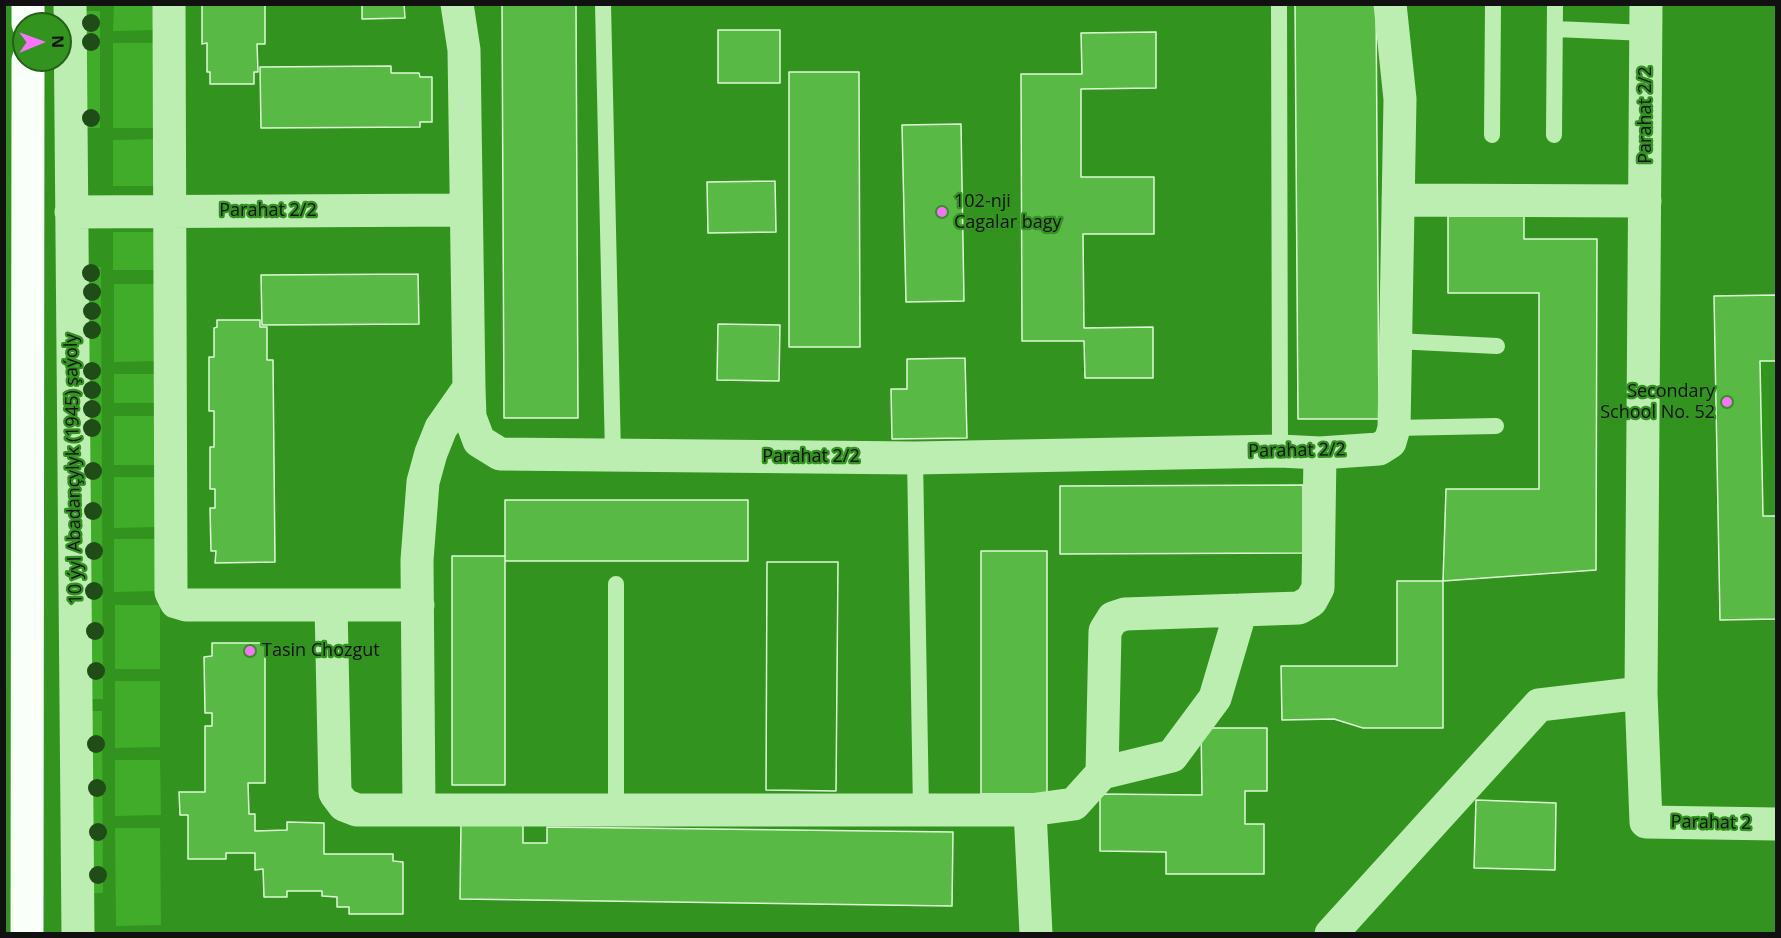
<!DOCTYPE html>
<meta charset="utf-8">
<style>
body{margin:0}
#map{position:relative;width:1781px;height:938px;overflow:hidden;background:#32931f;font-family:"Open Sans",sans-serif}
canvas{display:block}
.frame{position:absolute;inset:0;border:6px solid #111;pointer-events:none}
.north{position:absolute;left:12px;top:12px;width:60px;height:60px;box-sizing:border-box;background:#32931f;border:2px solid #255f19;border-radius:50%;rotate:89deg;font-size:16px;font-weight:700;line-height:24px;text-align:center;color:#111}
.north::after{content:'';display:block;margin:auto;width:21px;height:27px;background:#f972fc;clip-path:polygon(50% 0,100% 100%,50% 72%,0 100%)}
</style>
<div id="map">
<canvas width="1781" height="938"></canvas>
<div class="frame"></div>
<div class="north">N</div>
</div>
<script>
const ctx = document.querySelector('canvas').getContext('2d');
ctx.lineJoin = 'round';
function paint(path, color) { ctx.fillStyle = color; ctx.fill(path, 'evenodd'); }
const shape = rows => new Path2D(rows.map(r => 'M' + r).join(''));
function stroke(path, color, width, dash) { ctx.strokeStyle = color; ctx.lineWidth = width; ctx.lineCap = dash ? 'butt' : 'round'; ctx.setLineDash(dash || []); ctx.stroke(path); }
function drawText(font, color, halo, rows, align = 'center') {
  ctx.font = font + ' "Open Sans",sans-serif'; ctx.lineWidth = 4.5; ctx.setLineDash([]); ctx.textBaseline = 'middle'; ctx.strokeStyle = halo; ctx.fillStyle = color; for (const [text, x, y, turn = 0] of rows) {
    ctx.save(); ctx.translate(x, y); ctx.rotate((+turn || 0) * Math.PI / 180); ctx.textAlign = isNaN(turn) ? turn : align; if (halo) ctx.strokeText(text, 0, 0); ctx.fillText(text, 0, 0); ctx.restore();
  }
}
const green = shape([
 [114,5,158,5,158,30,113,31],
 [84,11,100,11,100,128,84,128],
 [113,43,158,43,158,128,113,128],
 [158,139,158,186,113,186,113,140],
 [113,232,159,232,158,270,113,270],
 [85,267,101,267,103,699,87,699],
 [114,284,159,284,159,361,114,362],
 [114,374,159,374,159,403,114,403],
 [114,416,159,416,159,465,114,465],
 [114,477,159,477,160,527,114,528],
 [114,539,159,539,160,591,114,592],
 [115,605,160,605,160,669,115,669],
 [115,681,160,681,160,747,115,748],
 [87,711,102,711,103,893,88,893],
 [115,760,160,760,161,815,115,816],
 [115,828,160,828,161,925,116,926]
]);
const building = shape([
 [202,4,265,4,265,44,257,44,258,72,254,72,254,84,210,84,210,72,207,72,207,43,202,44,202,4],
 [362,4,404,4,405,18,362,19,362,4],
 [502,4,576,4,578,418,504,418,502,4],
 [1295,4,1376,4,1379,419,1298,419,1295,4],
 [718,30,780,30,780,83,718,83,718,30],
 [1156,32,1156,88,1081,89,1081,177,1154,177,1154,234,1083,234,1084,328,1153,327,1153,378,1085,378,1084,341,1022,341,1021,74,1082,74,1081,33,1156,32],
 [391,66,391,73,419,73,420,77,432,77,432,122,420,122,420,127,261,128,260,67,391,66],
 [789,72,859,72,860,347,789,347,789,72],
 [961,124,964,301,906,302,902,125,961,124],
 [775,181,776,232,708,233,707,182,775,181],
 [1448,216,1524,216,1524,239,1597,239,1596,570,1443,581,1446,489,1539,489,1539,293,1448,293,1448,216],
 [418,274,419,324,262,325,261,275,418,274],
 [1776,295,1776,361,1760,361,1763,516,1776,516,1776,619,1720,620,1714,296,1776,295],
 [217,320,260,320,260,327,267,327,267,360,273,360,275,562,215,563,216,551,211,551,210,508,215,508,215,489,210,489,210,447,214,447,214,411,209,411,209,357,214,357,214,328,217,327,217,320],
 [718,324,780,325,779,381,717,380,718,324],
 [965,358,967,438,892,439,891,389,907,389,907,359,965,358],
 [1303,485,1303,553,1060,554,1060,486,1303,485],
 [505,500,748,500,748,561,505,561,505,500],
 [981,551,1047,551,1047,794,981,794,981,551],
 [452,556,505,556,505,785,452,785,452,556],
 [767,562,838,562,836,791,766,790,767,562],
 [767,562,838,562,836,791,766,790,767,562],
 [1397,581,1443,581,1443,728,1363,728,1334,719,1282,720,1281,666,1397,666,1397,581],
 [212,643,265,643,265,783,248,783,249,814,255,814,255,831,287,830,287,822,324,823,324,854,393,854,393,861,403,862,403,914,349,914,349,907,337,907,337,897,322,896,322,891,287,891,287,897,264,897,263,869,255,870,255,853,226,853,226,859,188,859,188,815,180,815,179,792,205,792,205,726,212,726,212,713,205,713,204,657,212,656,212,643],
 [1201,728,1267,728,1267,791,1245,791,1245,824,1264,824,1264,874,1166,874,1166,852,1100,851,1100,794,1202,795,1201,728],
 [1476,800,1556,803,1555,870,1474,868,1476,800],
 [461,823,523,824,523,843,547,843,547,827,953,832,952,906,460,899,461,823]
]);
const lane = shape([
 [603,4,613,455],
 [1279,4,1280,451],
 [1556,29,1646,33],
 [1492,135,1493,4],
 [1554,135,1555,4],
 [1396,341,1497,346],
 [1394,428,1496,426],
 [915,458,921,811],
 [616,811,616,584]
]);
const street = shape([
 [70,4,78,934],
 [169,4,171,592,176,602,186,605,418,605],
 [457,4,464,50,469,388,470,417,479,441,500,454,915,458,1280,451,1320,453,1379,449,1390,442,1394,428,1400,99,1390,4],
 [1646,4,1641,693,1646,822,1776,824],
 [1398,200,1645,201],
 [71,212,465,210],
 [331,605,335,793,344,805,357,810,1030,810,1036,934],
 [1102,773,1172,756,1215,698,1241,610],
 [419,810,417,560,423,482,431,453,441,428,469,388],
 [1030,810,1074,804,1102,773,1105,631,1113,618,1125,614,1299,608,1311,601,1318,588,1320,453],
 [1331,934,1539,705,1641,693]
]);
const primary = shape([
 [28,24,28,4],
 [27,934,28,60]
]);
const trees = [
 [91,23],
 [91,42],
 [91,118],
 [91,273],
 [92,292],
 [92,311],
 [92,330],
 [92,371],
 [92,390],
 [92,409],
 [92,428],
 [93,471],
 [93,511],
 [94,551],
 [94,591],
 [95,631],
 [96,671],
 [96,744],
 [97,788],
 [98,832],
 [98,875]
];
const markers = [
 [942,212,6,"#f972fc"],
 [1727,402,6,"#f972fc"],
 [250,651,6,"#f972fc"]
];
const streetNames = [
 ["Parahat 2/2",1646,115,-90],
 ["Parahat 2/2",268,211],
 ["Parahat 2/2",1297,451,-1],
 ["Parahat 2/2",811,457],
 ["10 ýyl Abadançylyk (1945) şaýoly",74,469,-91],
 ["Parahat 2",1711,823,1]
];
const poiNames = [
 ["102-nji",954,202],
 ["Cagalar bagy",954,223],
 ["Secondary",1715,392,"right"],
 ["School No. 52",1715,413,"right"],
 ["Tasin Chozgut",262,651]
];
paint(green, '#40ac29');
paint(building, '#58b944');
stroke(building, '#defad7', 1.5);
stroke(lane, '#bdeeb1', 16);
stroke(street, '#bdeeb1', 33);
stroke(primary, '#f9fff9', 33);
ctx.fillStyle = '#204c17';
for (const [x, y] of trees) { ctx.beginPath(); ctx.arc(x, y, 9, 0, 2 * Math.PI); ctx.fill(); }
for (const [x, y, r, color] of markers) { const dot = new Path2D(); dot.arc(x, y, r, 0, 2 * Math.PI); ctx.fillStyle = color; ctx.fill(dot); stroke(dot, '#32931f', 2); }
drawText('18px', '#111', '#32931f', streetNames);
drawText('18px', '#111', '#32931f', poiNames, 'left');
</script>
